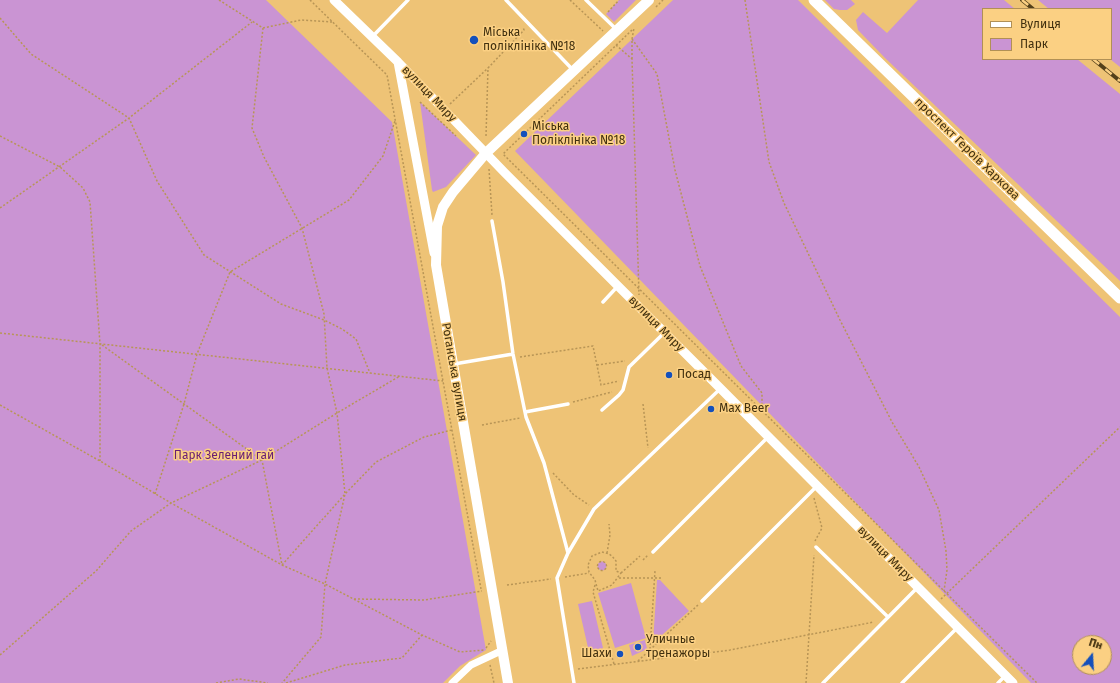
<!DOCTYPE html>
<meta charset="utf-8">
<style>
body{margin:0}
#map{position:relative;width:1120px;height:683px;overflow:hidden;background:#eec376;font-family:"Fira Sans",sans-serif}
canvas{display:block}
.legend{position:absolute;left:982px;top:8px;width:130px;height:52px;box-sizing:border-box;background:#fbd083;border:1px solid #b19055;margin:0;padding:5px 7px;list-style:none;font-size:12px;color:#41300f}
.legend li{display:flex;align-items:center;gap:8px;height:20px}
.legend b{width:20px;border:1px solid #b19055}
.north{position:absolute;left:1072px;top:635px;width:40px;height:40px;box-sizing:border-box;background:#fbd083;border:1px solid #b19055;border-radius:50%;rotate:18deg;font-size:11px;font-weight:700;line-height:16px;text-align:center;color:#41300f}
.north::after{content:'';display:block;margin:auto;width:14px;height:18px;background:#1450bb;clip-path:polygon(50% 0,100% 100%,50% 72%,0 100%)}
</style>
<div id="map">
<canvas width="1120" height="683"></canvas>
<ul class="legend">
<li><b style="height:5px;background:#fff"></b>Вулиця</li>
<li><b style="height:11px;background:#ca94d3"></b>Парк</li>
</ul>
<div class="north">Пн</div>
</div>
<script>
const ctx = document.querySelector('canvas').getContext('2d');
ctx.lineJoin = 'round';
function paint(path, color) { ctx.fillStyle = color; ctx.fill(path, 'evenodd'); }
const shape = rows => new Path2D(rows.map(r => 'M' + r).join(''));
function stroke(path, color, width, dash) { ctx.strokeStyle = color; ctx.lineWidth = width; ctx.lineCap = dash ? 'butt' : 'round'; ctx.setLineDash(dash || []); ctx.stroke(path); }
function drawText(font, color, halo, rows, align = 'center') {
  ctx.font = font + ' "Fira Sans",sans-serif'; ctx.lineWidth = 3; ctx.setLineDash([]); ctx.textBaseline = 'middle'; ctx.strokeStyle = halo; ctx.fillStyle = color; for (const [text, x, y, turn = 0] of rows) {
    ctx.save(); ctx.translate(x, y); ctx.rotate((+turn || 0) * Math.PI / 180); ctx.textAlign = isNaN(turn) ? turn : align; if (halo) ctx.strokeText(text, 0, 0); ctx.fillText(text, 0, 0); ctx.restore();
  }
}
const green = shape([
 [0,0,266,0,392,122,486,650,460,666,443,683,0,683],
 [619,0,636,0,614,22,606,14],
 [673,0,798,0,1120,317,1120,683,1031,683,515,151],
 [1080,643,1104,643,1104,667,1080,667],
 [825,0,851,0,855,4,847,10,840,10,834,9],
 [918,0,1004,0,1015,9,983,9,983,59,1077,59,1120,94,1120,281,885,58,858,30,856,20,863,12,887,33],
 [1038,0,1120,0,1120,67,1110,59,1111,9,1049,9],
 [420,102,476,155,446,187,433,192,432,190],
 '597.5 566a4.5 4.5 0 1 1 9 0a4.5 4.5 0 1 1-9 0Z',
 [657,580,660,580,689,611,653,643],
 [631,583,646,638,615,648,598,593],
 [592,601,603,648,589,652,578,604],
 [645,640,647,649,632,656,629,645]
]);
const path = shape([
 [219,0,263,28,252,128,264,157,302,228,324,314,327,368,337,413,345,494,325,584,321,637,282,683],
 [310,0,387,75,481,589],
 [570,0,603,31],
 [745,0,769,162,784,203,840,320,892,422,919,467,939,510,946,551,947,570,944,591],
 [656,7,663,0],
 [608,12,619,0],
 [0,18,31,54,129,118,157,181,204,255,281,304,324,320,342,329,356,339,370,373],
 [263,28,301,20,332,22],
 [632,30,503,154,1037,683],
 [632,39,657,74,675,170,700,266,741,366,762,393,762,410],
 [616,45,632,59,639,295],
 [632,59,632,39,634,28],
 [420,102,456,136],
 [450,104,488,68],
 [0,136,60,167,83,188,90,202,100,344,100,461],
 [486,136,488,68,524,30,523,27],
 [489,169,492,215],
 [0,208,129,118,252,22],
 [0,333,443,381],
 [102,345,262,460,282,565],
 [520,357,593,346,601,385,619,381],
 [597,365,625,361],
 [573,402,612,392],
 [643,404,648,448],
 [0,405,100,461,171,503,282,565,325,584,422,635,460,652,484,650],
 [482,425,520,418],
 [553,473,574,495,589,505],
 [155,494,184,404,197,354,230,272,349,200,383,156,395,121],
 [814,498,822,528,815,541],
 [602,552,609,554,612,556,616,561,616,571,621,573,612,585,598,591,595,580,589,572,588,565,592,556,602,552],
 [607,553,610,535,609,524],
 [643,560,648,555],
 '597.5 566a4.5 4.5 0 1 1 9 0a4.5 4.5 0 1 1-9 0Z',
 [282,565,345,494,376,462,424,437,452,430],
 [621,573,640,556],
 [565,577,589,573],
 [619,578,661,578],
 [507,585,551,579],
 [595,585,593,592,614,664],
 [354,599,424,600,482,591],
 [941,599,1120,427],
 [486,648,491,641],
 [650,649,655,571],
 [0,655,96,571,131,531,171,503,262,460,337,413,400,376],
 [638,661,698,605],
 [490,665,494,683],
 [578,669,730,650,874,622],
 [216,683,239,679,268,683],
 [286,683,345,665,402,658,422,635],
 [806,683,814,555]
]);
const service = shape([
 [506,0,573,70],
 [586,0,617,30],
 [373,36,408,0],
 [492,221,503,282,513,354,526,417,544,463,568,553,557,578,574,683],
 [603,302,617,287],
 [454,364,513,354],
 [602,410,619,395,623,390,629,367,664,333],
 [525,412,568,404],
 [816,547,888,617],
 [653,552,767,438],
 [568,553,594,509,720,389],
 [702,601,816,487],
 [823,683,917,588],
 [902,683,957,628],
 [998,683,1005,676]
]);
const minor = shape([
 [452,683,471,665,503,650]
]);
const tertiary = shape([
 [334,0,398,62,505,173,720,388,1013,683],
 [398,62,434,253]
]);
const secondary = shape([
 [508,683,436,265,437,226,443,207,453,192,486,153,649,0]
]);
const primary = shape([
 [814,0,1120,298]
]);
const rail = shape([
 [1022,0,1033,9],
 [1093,59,1120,81]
]);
const markers = [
 [474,40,5,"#1450bb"],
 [524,134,4,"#1450bb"],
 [669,375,4,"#1450bb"],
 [711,409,4,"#1450bb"],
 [638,647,4,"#1450bb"],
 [620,654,4,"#1450bb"]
];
const poiNames = [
 ["Міська",483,33],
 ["поліклініка №18",483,47],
 ["Міська",532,127],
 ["Поліклініка №18",532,141],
 ["Посад",677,375],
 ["Max Beer",719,409],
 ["Уличные",646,640],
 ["тренажоры",646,654],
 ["Шахи",612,654,"right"]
];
const streetNames = [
 ["вулиця Миру",429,94,46],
 ["проспект Героїв Харкова",967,149,44],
 ["вулиця Миру",656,324,45],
 ["Роганська вулиця",454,372,80],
 ["вулиця Миру",885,554,45]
];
const parkNames = [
 ["Парк Зелений гай",224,456]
];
paint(green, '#ca94d3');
stroke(path, '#b89556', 1.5, [2, 2]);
stroke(service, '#fff', 3.5);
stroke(minor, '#fff', 7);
stroke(tertiary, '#fff', 9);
stroke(secondary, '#fff', 10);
stroke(primary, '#fff', 11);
stroke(rail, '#53401a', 4);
stroke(rail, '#fbd083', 2.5, [8]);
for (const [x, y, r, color] of markers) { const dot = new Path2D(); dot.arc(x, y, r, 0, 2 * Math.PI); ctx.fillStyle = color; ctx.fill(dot); stroke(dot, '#fbd083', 1.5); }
drawText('12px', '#41300f', '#fbd083', poiNames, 'left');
drawText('12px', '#41300f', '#fbd083', streetNames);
drawText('12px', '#681d75', '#fbd083', parkNames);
</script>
